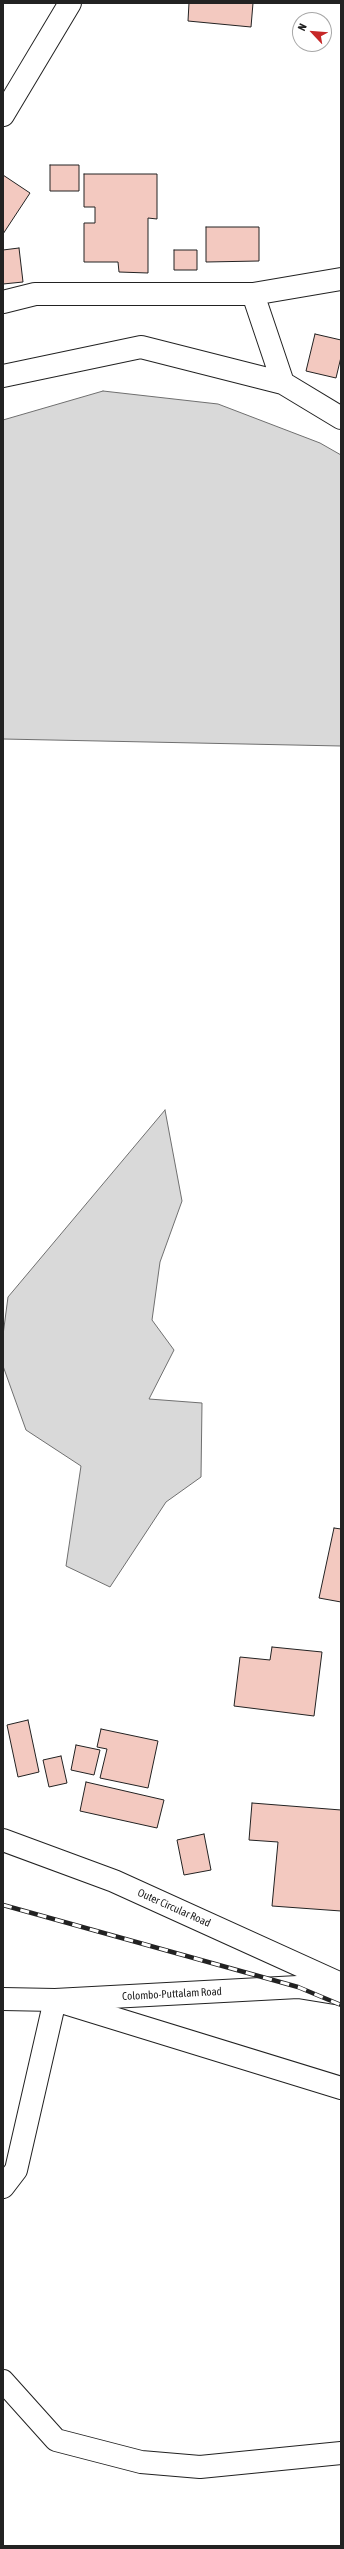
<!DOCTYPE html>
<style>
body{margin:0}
#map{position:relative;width:344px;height:2549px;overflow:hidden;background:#fff;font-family:"Asap Condensed",sans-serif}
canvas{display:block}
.frame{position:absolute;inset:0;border:4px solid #222;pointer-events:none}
.north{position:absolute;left:292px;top:12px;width:40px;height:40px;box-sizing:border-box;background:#fff;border:1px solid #a7a7a7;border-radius:50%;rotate:296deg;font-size:11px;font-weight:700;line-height:16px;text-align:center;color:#222}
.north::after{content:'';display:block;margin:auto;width:14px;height:18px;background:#c62828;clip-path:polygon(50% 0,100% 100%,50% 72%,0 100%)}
</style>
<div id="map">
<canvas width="344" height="2549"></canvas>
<div class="frame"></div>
<div class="north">N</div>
</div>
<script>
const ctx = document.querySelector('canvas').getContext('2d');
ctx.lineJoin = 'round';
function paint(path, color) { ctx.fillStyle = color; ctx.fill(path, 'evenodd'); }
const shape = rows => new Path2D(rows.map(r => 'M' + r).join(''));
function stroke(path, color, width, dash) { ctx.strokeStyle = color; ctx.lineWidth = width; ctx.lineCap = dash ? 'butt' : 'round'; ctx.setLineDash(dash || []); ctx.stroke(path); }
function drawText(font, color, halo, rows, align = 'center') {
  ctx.font = font + ' "Asap Condensed",sans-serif'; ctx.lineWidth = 3; ctx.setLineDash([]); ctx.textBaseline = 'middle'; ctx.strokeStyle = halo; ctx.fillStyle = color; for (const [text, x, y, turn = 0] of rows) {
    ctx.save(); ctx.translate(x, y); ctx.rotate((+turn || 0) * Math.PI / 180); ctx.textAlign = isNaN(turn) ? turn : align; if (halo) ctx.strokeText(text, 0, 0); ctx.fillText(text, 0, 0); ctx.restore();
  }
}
const water = shape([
 [103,391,218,404,320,443,341,455,341,746,3,739,3,420,103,391],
 [165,1110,182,1201,160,1262,152,1320,174,1350,149,1399,202,1403,201,1477,166,1502,110,1587,66,1566,81,1466,26,1430,3,1366,3,1335,8,1297,165,1110]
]);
const building = shape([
 [189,3,253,3,251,27,188,21,189,3],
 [50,165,79,165,79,191,50,191,50,165],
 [84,174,157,174,157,219,148,218,148,273,119,272,118,262,84,262,84,223,95,223,95,207,84,207,84,174],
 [3,175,30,193,3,234,3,175],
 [206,227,259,227,259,261,206,262,206,227],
 [19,248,23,282,3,284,3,250,19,248],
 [174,250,197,250,197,270,174,270,174,250],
 [315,334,341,340,341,357,336,378,306,371,315,334],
 [334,1528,341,1529,341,1602,319,1598,334,1528],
 [272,1647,322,1652,314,1716,234,1706,240,1657,270,1660,272,1647],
 [28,1720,39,1772,18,1777,7,1725,28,1720],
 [101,1729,158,1741,148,1788,100,1778,107,1749,97,1747,101,1729],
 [76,1745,100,1750,94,1775,71,1770,76,1745],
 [61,1756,67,1783,49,1787,43,1760,61,1756],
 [86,1782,164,1800,157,1828,80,1811,86,1782],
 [252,1803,341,1810,341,1911,272,1906,278,1842,249,1840,252,1803],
 [204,1834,211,1870,184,1875,177,1840,204,1834]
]);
const minor = shape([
 [3,115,70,3],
 [253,294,283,383],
 [3,302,35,294,253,294,341,279],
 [3,376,141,347,283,383,341,418],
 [3,1840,114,1881,341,1984],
 [3,2187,16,2170,55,2000,341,2088],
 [3,2381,56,2440,141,2462,200,2467,341,2453]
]);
const highway = shape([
 [3,1999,55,2000,298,1987,341,1994]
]);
const rail = shape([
 [3,1905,298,1987,341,2005]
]);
const streetNames = [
 ["Outer Circular Road",174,1908,24],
 ["Colombo-Puttalam Road",172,1994,-3]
];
paint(water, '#d9d9d9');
stroke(water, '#6f6f6f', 1);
paint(building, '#f3c9c0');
stroke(building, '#222', 1);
stroke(minor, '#222', 24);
stroke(highway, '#222', 24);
stroke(minor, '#fff', 22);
stroke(highway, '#fff', 22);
stroke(rail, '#222', 4.5);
stroke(rail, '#fff', 3, [9]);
drawText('11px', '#222', '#fff', streetNames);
</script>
